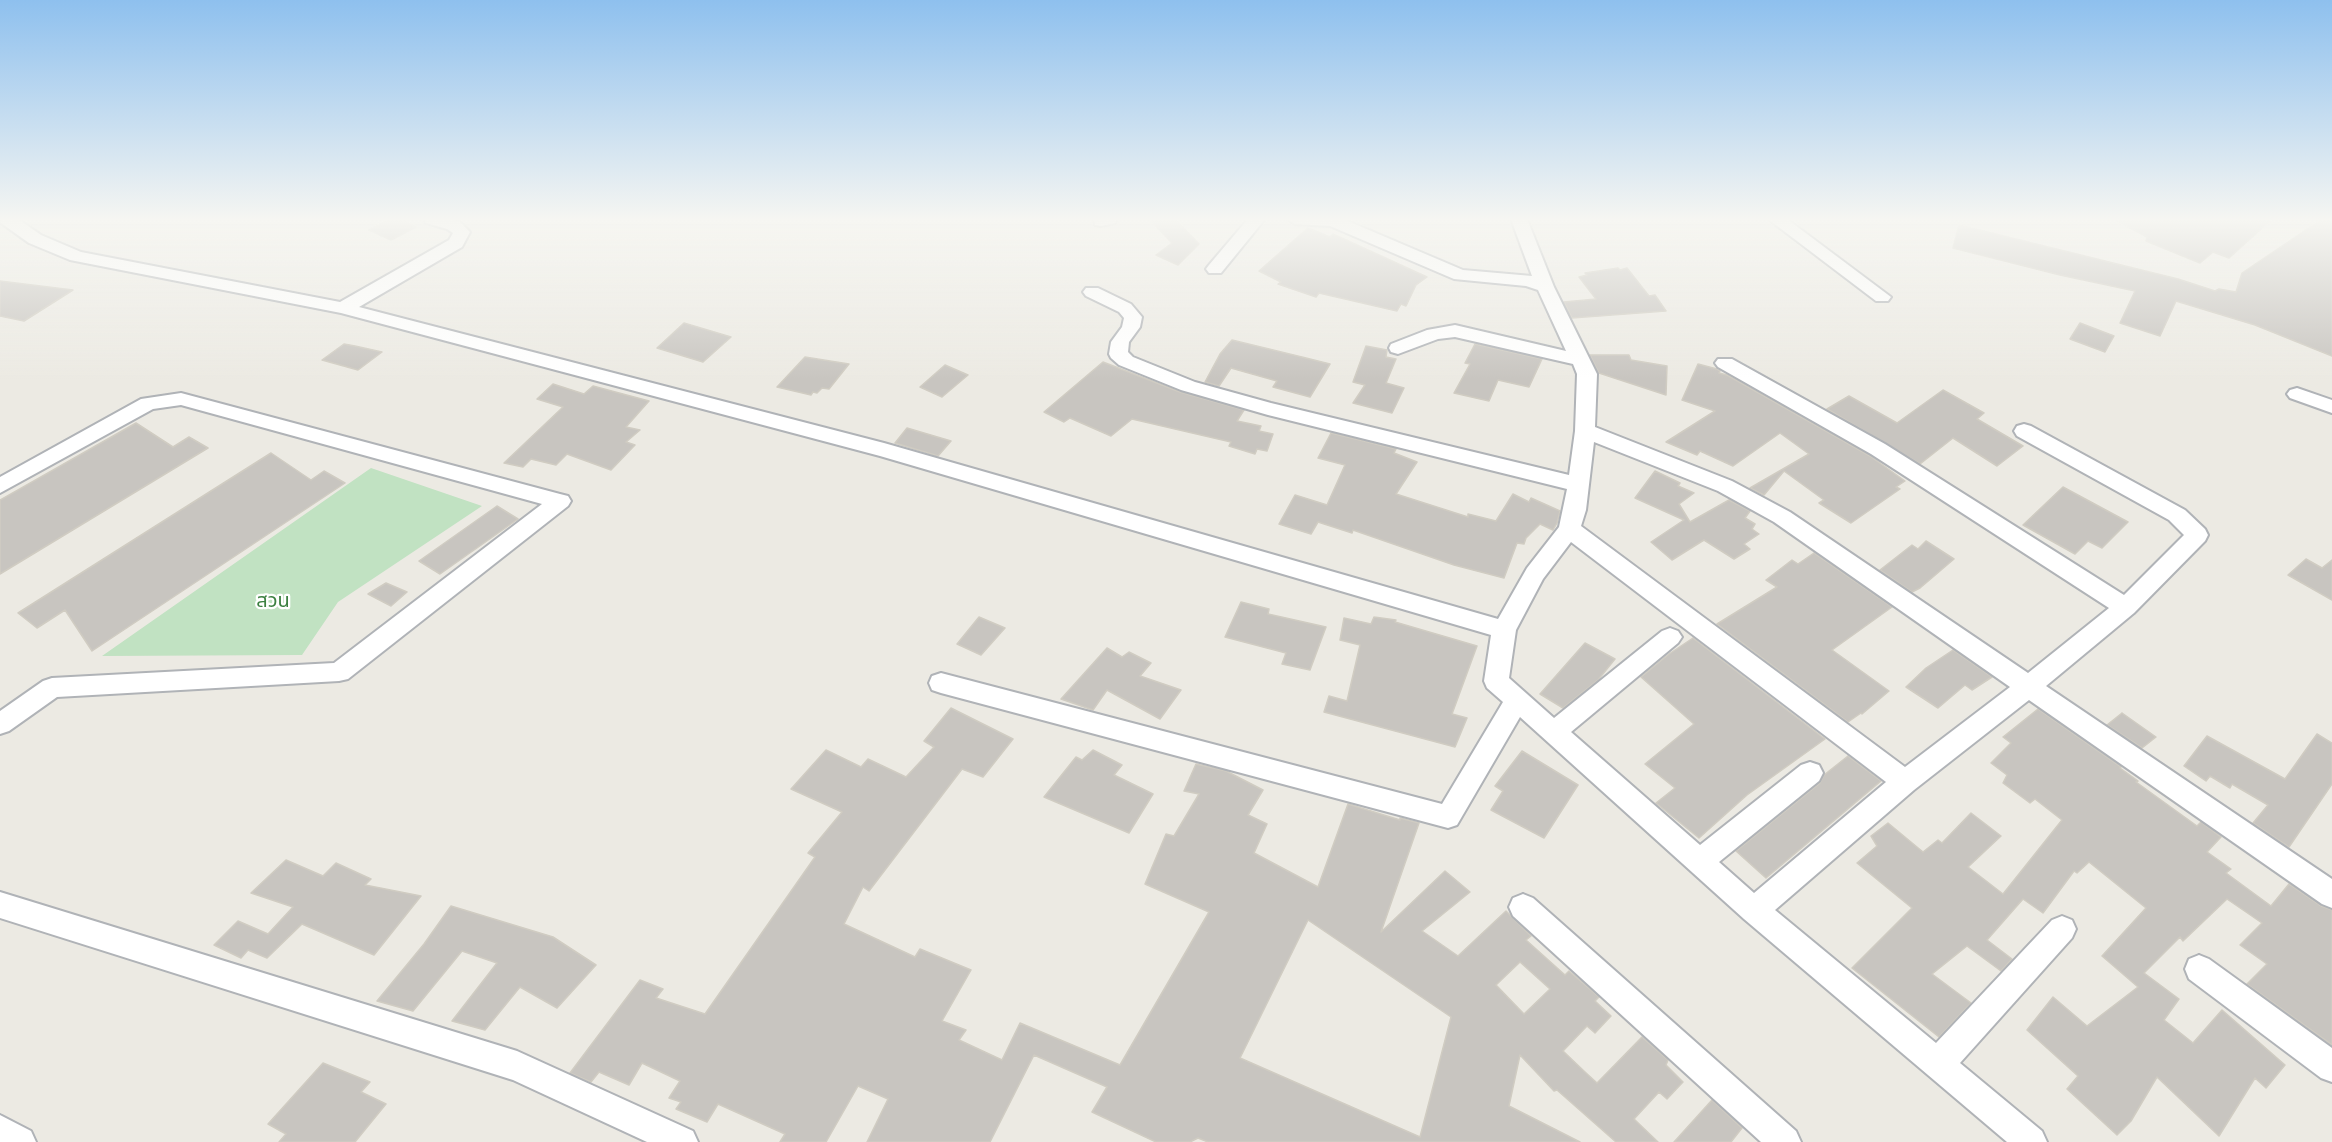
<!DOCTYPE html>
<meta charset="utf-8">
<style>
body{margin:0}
canvas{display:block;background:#eceae3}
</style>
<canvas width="2332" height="1142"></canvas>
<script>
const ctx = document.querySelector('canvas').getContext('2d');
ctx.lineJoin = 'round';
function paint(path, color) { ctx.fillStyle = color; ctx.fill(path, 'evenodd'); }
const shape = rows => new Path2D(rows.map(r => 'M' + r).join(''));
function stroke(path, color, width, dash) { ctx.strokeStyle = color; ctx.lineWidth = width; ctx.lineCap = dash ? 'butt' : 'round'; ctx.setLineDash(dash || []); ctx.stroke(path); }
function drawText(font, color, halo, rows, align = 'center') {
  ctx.font = font + ' "Nunito Sans","Noto Sans Thai",sans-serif'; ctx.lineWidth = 4.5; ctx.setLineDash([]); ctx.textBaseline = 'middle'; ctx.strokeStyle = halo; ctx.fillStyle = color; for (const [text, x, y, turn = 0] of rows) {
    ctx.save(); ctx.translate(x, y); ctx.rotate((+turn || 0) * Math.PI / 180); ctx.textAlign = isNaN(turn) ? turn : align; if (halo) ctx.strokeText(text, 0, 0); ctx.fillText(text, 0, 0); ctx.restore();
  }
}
const green = shape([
 [371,468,482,506,338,602,302,655,102,656]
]);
const building = shape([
 [390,219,400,219,416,227,391,240,369,230,390,219],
 [1149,219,1175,219,1199,244,1178,265,1156,255,1172,243,1149,219],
 [2114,219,2272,219,2229,258,2213,252,2200,263,2146,241,2147,237,2114,219],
 [2322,219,2332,219,2332,356,2255,325,2176,301,2160,336,2120,323,2135,291,2060,275,1953,248,1959,225,2178,279,2215,291,2219,289,2236,292,2242,273,2322,219],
 [1308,228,1330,237,1333,234,1427,277,1416,285,1406,306,1401,304,1397,311,1319,293,1316,297,1278,284,1281,282,1259,271,1308,228],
 [1618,268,1620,270,1627,268,1649,296,1655,295,1666,311,1572,318,1564,302,1596,299,1579,277,1587,275,1585,273,1618,268],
 [0,281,73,290,24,321,0,316,0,281],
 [684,323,731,337,703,362,657,348,684,323],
 [2080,323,2114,336,2105,352,2070,339,2080,323],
 [1232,340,1306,358,1330,364,1310,397,1273,387,1277,381,1231,368,1219,386,1205,382,1220,354,1232,340],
 [344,344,355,346,382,352,358,370,322,360,344,344],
 [1475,344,1542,359,1529,387,1498,380,1489,401,1454,393,1470,364,1465,363,1475,344],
 [1366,346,1387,350,1386,357,1396,359,1386,383,1404,388,1392,413,1353,403,1365,385,1353,382,1366,346],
 [1590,355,1629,355,1631,360,1667,366,1666,395,1599,373,1590,355],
 [805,357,849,364,829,389,822,388,817,393,813,392,811,395,777,387,805,357],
 [1103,362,1180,392,1244,410,1237,421,1261,426,1259,431,1273,434,1267,451,1257,449,1255,454,1229,446,1231,442,1132,419,1111,436,1070,418,1064,422,1044,412,1103,362],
 [1698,364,1717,369,1720,371,1719,373,1727,375,1870,456,1905,481,1896,487,1900,489,1851,523,1819,503,1824,500,1784,471,1764,495,1750,488,1809,454,1780,433,1733,466,1700,451,1697,455,1666,442,1715,411,1682,400,1698,364],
 [945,365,968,375,942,397,920,387,945,365],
 [553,384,584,394,593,386,649,401,626,427,640,430,626,442,635,445,611,470,567,454,556,465,531,459,523,467,504,463,563,407,537,399,553,384],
 [1943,390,1984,413,1977,419,2023,446,1997,466,1953,438,1920,464,1827,409,1849,396,1897,423,1943,390],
 [136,423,173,447,189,437,208,448,0,574,0,500,136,423],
 [907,428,951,441,938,456,895,443,907,428],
 [1331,433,1396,449,1394,453,1417,462,1396,494,1468,517,1468,514,1496,521,1513,494,1529,502,1531,498,1560,511,1557,523,1553,530,1540,524,1526,538,1524,544,1517,543,1504,578,1454,565,1353,530,1352,533,1318,522,1311,534,1279,524,1295,495,1327,505,1345,465,1318,458,1331,433],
 [271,453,311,480,324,471,345,483,92,651,65,610,37,628,18,613,271,453],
 [1655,471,1680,483,1678,486,1694,493,1679,504,1690,522,1729,500,1750,511,1745,518,1755,524,1752,529,1759,534,1744,544,1750,549,1734,559,1704,540,1672,560,1651,542,1684,520,1635,498,1655,471],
 [2063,487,2128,522,2102,548,2088,541,2075,554,2023,525,2063,487],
 [497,506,518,519,440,574,419,561,497,506],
 [1926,541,1954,559,1920,588,1912,592,1880,570,1912,545,1918,549,1926,541],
 [1814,553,1892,607,1832,650,1889,691,1862,714,1861,713,1848,722,1717,624,1777,587,1766,580,1792,560,1798,564,1814,553],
 [2306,559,2322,568,2332,560,2332,600,2288,575,2306,559],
 [386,583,407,592,391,606,368,594,386,583],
 [1241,602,1269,609,1268,614,1326,627,1310,670,1282,664,1286,653,1225,637,1241,602],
 [979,617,1005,628,981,655,957,644,979,617],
 [1374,617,1396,620,1395,622,1477,646,1452,714,1467,718,1455,747,1324,712,1329,696,1347,701,1360,645,1340,640,1344,618,1371,624,1374,617],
 [1693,638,1825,739,1747,795,1699,838,1656,803,1675,788,1645,764,1694,724,1641,677,1669,654,1693,638],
 [1585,643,1615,659,1598,680,1563,708,1540,694,1585,643],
 [1107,648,1122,657,1129,652,1151,663,1140,676,1181,690,1160,719,1107,690,1093,710,1061,699,1107,648],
 [1953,650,1992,677,1972,690,1965,685,1938,708,1906,687,1926,668,1953,650],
 [951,708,1013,739,983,777,962,769,869,891,863,887,844,924,915,957,920,949,971,970,942,1021,966,1030,959,1040,1002,1060,1020,1023,1120,1065,1209,912,1145,884,1166,834,1174,836,1199,794,1184,791,1196,764,1226,771,1263,790,1248,815,1267,824,1254,853,1318,887,1348,804,1400,820,1400,818,1419,823,1381,932,1445,871,1470,892,1422,931,1458,956,1506,911,1531,936,1526,940,1565,975,1569,971,1599,997,1595,1001,1611,1016,1595,1033,1587,1026,1563,1051,1585,1072,1597,1083,1642,1037,1668,1060,1666,1065,1683,1082,1667,1099,1659,1092,1634,1119,1658,1142,1616,1142,1557,1090,1554,1091,1520,1055,1509,1106,1580,1142,1208,1142,1198,1138,1190,1142,1156,1142,1092,1112,1107,1087,1034,1055,990,1142,867,1142,888,1099,858,1086,826,1142,780,1142,785,1134,718,1104,707,1122,676,1109,681,1102,669,1098,680,1081,642,1063,629,1085,599,1072,591,1082,570,1073,640,980,663,989,656,998,705,1014,815,857,808,853,842,812,791,789,826,750,861,767,868,759,906,777,934,747,924,741,951,708],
 [1308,920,1451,1017,1420,1137,1240,1058,1308,920],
 [1520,962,1550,989,1524,1014,1496,985,1520,962],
 [2038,709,2121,767,2120,768,2138,781,2136,782,2197,826,2201,822,2221,837,2207,852,2231,869,2226,873,2271,906,2289,884,2321,906,2332,910,2332,1045,2247,984,2267,964,2240,945,2262,923,2227,899,2183,941,2180,937,2144,973,2179,999,2164,1020,2193,1043,2222,1010,2285,1065,2266,1088,2255,1078,2219,1136,2157,1077,2131,1121,2117,1135,2067,1089,2078,1076,2027,1030,2053,997,2087,1026,2138,987,2102,956,2146,908,2089,862,2077,873,2074,871,2043,913,2023,899,1987,940,2012,959,2001,971,1967,946,1932,974,1971,1003,1939,1037,1852,968,1912,908,1857,863,1877,846,1871,836,1888,823,1923,852,1938,840,1942,843,1971,813,2001,836,1968,867,2003,894,2062,820,2035,799,2030,803,2003,783,2007,775,1991,763,2011,743,2003,737,2038,709],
 [2122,713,2156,737,2142,748,2107,725,2122,713],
 [2317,734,2332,743,2332,784,2289,847,2253,823,2268,805,2232,784,2230,788,2210,776,2206,781,2184,766,2207,736,2285,779,2317,734],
 [1093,750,1122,765,1114,775,1153,794,1129,833,1044,797,1076,757,1082,760,1093,750],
 [1522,751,1578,785,1544,838,1491,810,1503,791,1495,786,1522,751],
 [1848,756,1881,781,1766,878,1736,851,1820,783,1824,775,1848,756],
 [286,860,323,876,336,863,371,879,365,885,421,896,374,955,302,924,267,958,248,950,241,958,214,945,238,921,268,934,293,907,251,893,286,860],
 [451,906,553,937,596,965,557,1008,520,987,485,1030,452,1021,497,963,462,951,413,1011,377,1001,424,944,451,906],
 [323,1063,370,1082,361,1092,386,1104,355,1142,279,1142,286,1134,268,1124,323,1063],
 [1712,1100,1742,1128,1731,1142,1674,1142,1712,1100]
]);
const street = shape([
 [0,219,18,219,41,235,81,252,340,302,449,240,453,233,447,229,426,223,424,219,451,219,459,221,470,232,462,247,359,307,884,443,1498,619,1527,568,1559,527,1567,489,1268,415,1181,390,1119,365,1111,358,1109,354,1111,342,1122,327,1124,318,1119,312,1086,296,1083,292,1086,288,1098,288,1131,304,1142,317,1140,327,1129,342,1128,352,1133,357,1195,382,1271,403,1569,475,1575,431,1577,374,1573,364,1455,337,1438,339,1398,354,1391,352,1389,348,1391,344,1427,330,1455,325,1566,351,1538,290,1526,286,1454,279,1330,226,1295,224,1287,219,1343,219,1463,270,1532,276,1511,219,1527,219,1554,287,1597,374,1595,427,1732,481,1790,512,2028,673,2109,608,1871,454,1718,367,1715,363,1718,359,1732,359,1885,444,2124,595,2184,535,2169,520,2017,436,2014,431,2017,426,2024,424,2031,426,2185,510,2205,529,2208,535,2205,541,2134,613,2046,686,2332,879,2332,908,2322,904,2029,700,1914,790,1775,910,1936,1043,2052,920,2062,916,2072,920,2076,929,2072,938,1960,1063,2042,1131,2047,1142,2007,1142,1744,919,1520,717,1457,825,1448,828,941,693,932,690,929,683,932,676,941,673,1442,804,1503,702,1487,688,1484,681,1491,635,880,456,341,313,70,260,29,243,1,223,0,219],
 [1594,442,1718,491,1774,522,2010,687,1905,767,1581,526,1586,510,1594,442],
 [1571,542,1886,782,1754,893,1719,862,1819,781,1823,773,1819,765,1810,762,1801,765,1700,845,1571,732,1678,643,1682,637,1678,631,1670,628,1662,631,1554,718,1509,678,1516,630,1543,579,1571,542],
 [1094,219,1117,219,1115,223,1101,226,1095,225,1094,219],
 [1248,219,1265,219,1221,273,1209,273,1206,269,1209,265,1248,219],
 [1768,219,1787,219,1891,297,1888,301,1876,301,1768,219],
 [2297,388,2332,400,2332,413,2290,398,2287,394,2290,390,2297,388],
 [181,393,560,494,568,496,571,501,568,506,348,679,339,681,57,697,9,731,0,734,0,711,43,681,52,678,334,663,542,504,181,405,153,409,0,493,0,477,141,399,181,393],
 [0,892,517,1051,693,1131,698,1142,647,1142,513,1080,0,918,0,892],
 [1523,894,1533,898,1796,1131,1801,1142,1761,1142,1513,916,1509,907,1513,898,1523,894],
 [2199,955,2209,959,2332,1048,2332,1082,2321,1078,2189,979,2185,969,2189,959,2199,955],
 [0,1115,31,1131,36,1142,0,1142,0,1115]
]);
const parkNames = [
 ["สวน",273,602]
];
paint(green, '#c1e2c2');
paint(building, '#c8c5c0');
stroke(building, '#d0ccc2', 1.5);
stroke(street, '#b0b3b7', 4);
paint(street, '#fff');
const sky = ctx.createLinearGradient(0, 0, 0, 379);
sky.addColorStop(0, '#8ec0ee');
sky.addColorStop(0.58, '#f6f6f2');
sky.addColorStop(1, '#f6f6f200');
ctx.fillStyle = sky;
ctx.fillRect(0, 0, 2332, 379);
drawText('20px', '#3c8041', '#fff', parkNames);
</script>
